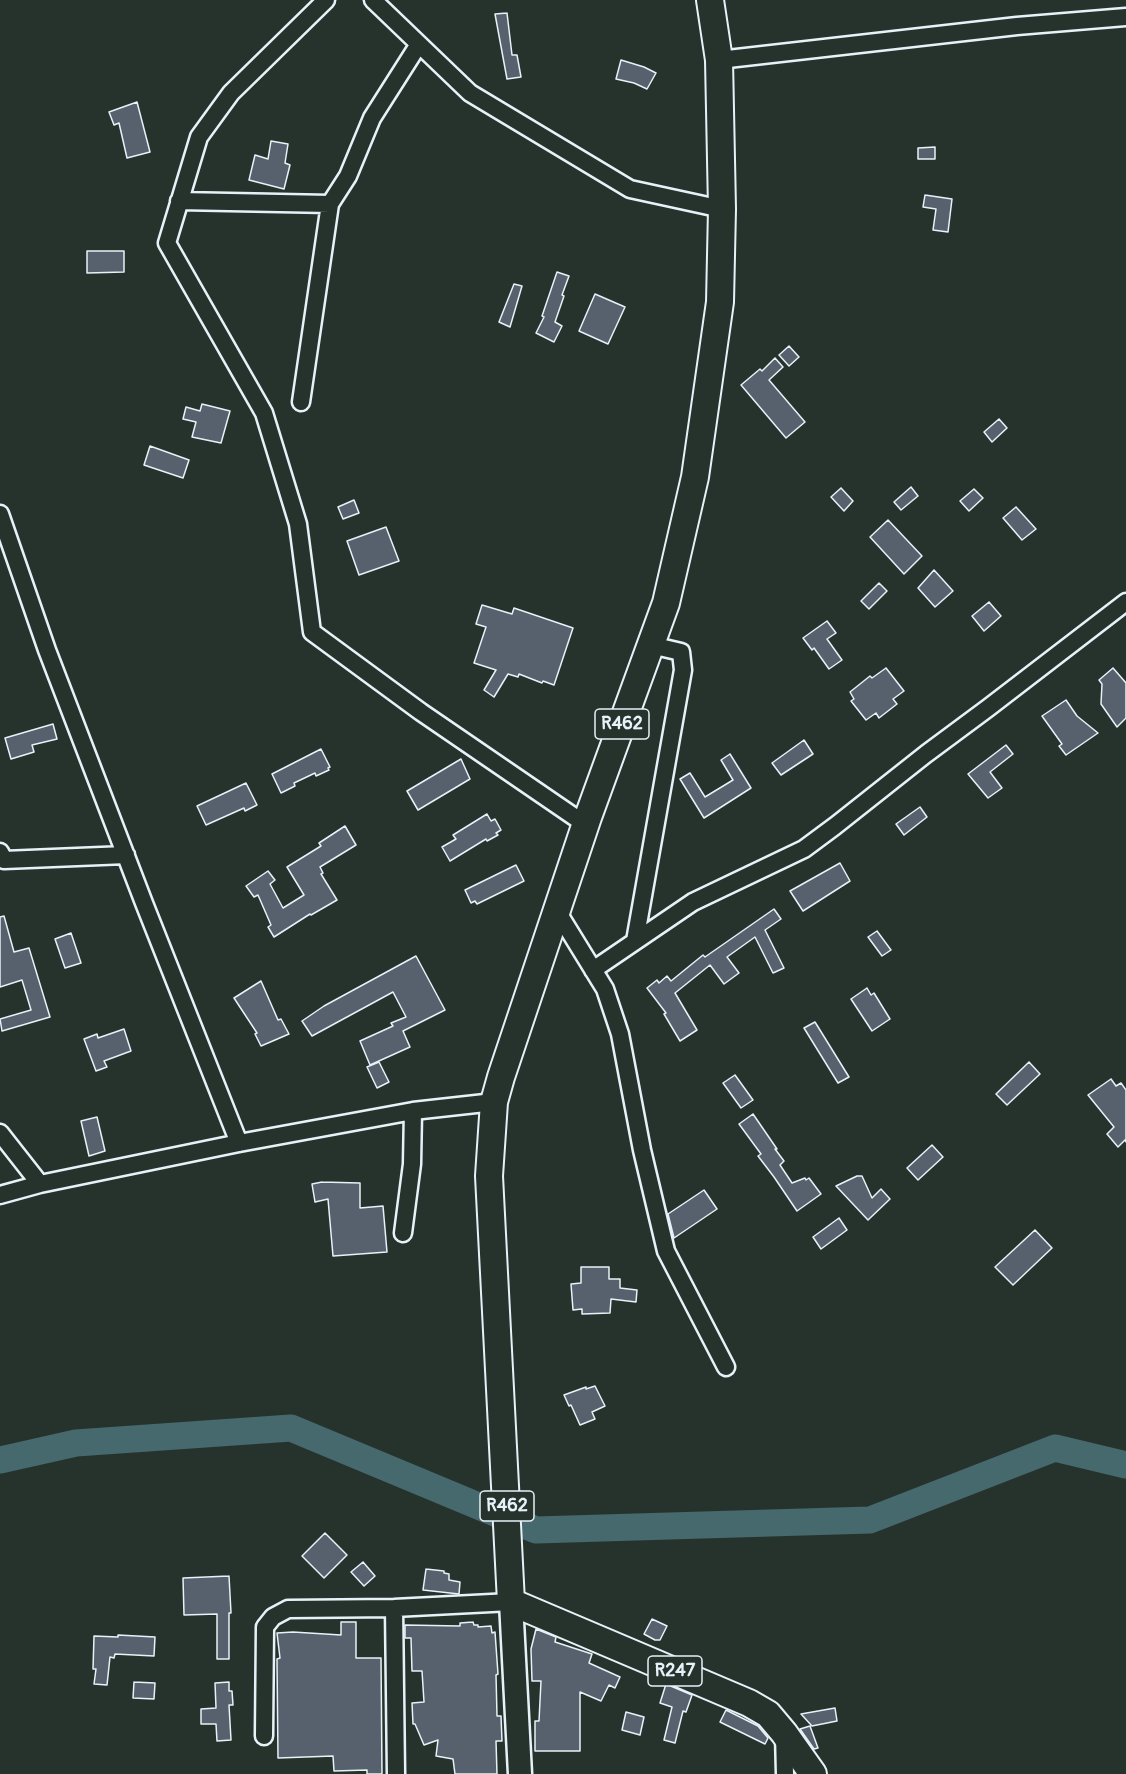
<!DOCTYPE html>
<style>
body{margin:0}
canvas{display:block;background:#26332d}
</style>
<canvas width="1126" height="1774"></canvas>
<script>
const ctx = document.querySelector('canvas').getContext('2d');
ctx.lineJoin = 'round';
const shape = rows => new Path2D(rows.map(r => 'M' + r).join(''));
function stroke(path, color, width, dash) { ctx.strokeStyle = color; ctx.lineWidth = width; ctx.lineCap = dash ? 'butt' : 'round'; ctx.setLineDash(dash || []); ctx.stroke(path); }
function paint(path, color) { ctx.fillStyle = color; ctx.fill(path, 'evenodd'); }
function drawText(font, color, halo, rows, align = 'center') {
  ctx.font = font + ' Pangolin,sans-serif'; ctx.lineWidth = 6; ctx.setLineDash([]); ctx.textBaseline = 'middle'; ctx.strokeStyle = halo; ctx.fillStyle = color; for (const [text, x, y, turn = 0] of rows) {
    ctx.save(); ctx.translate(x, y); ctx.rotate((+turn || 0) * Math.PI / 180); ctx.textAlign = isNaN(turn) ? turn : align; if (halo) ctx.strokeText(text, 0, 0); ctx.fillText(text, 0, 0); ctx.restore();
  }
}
const river = shape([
 [0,1460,76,1443,291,1428,536,1530,870,1520,1055,1448,1126,1465]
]);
const building = shape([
 [507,13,512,55,517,55,521,77,507,79,495,14,507,13],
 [621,60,644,67,656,73,647,89,634,83,616,79,621,60],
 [137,102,150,152,127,158,119,123,114,125,109,112,137,102],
 [271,141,288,144,285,163,290,165,284,189,249,180,255,155,268,159,271,141],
 [935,147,935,159,918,159,918,148,935,147],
 [925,195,952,199,948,232,933,230,936,209,923,207,925,195],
 [87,251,124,251,124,272,87,273,87,251],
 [557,272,569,276,562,295,564,296,555,322,562,326,554,342,536,333,544,317,542,316,557,272],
 [514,284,522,286,510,327,499,322,514,284],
 [595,294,625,307,608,344,579,331,595,294],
 [789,346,799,357,789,366,779,355,789,346],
 [775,358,783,367,769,380,805,422,786,438,741,385,760,369,762,371,775,358],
 [202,404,230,411,221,443,192,437,196,422,183,419,186,407,200,411,202,404],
 [999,419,1007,428,992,442,984,432,999,419],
 [150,446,189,460,183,478,144,465,150,446],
 [911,487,918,496,901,510,894,502,911,487],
 [841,488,853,501,844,511,831,497,841,488],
 [974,489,983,498,969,511,960,501,974,489],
 [354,500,359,513,343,519,338,507,354,500],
 [1016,507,1036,529,1022,540,1003,518,1016,507],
 [888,520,922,556,904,574,870,537,888,520],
 [386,527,399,561,359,575,347,541,386,527],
 [934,570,953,591,935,607,918,588,934,570],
 [879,583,887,591,869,609,861,601,879,583],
 [989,602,1001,616,984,631,972,616,989,602],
 [482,605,512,614,514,608,573,628,554,685,543,681,542,683,519,674,518,677,508,674,494,697,484,690,496,670,474,663,486,627,476,624,482,605],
 [827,621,836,633,827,639,842,660,829,669,814,648,812,650,803,638,827,621],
 [886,668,904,691,893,699,897,704,879,718,876,713,866,720,851,701,854,699,850,692,870,676,872,678,886,668],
 [1113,668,1126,683,1126,718,1117,727,1101,704,1102,684,1099,680,1113,668],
 [1066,700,1077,716,1098,733,1066,755,1059,746,1062,744,1042,716,1066,700],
 [53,724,57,739,32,745,34,752,11,759,5,738,53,724],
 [804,740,813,754,781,775,772,763,804,740],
 [1006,745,1013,754,990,772,1002,788,988,798,968,774,1006,745],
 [321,749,330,767,328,768,329,770,316,776,315,773,294,783,295,786,281,793,272,774,321,749],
 [730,754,751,788,704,818,680,779,690,773,705,797,733,780,721,760,730,754],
 [461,759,470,779,418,810,407,791,461,759],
 [246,783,257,805,245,811,244,808,206,825,197,806,246,783],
 [920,807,927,817,904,835,896,824,920,807],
 [487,814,491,821,495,819,501,830,496,833,498,835,487,841,486,839,450,861,442,847,456,839,453,835,487,814],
 [345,826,356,845,320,867,323,873,321,874,337,900,311,915,310,914,274,937,268,927,271,925,258,895,254,897,246,886,268,871,275,880,270,884,283,908,304,895,287,867,321,846,319,843,345,826],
 [840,863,850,881,803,911,790,891,840,863],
 [516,865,524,881,477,904,475,901,471,903,465,890,516,865],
 [774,909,781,919,765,930,784,968,773,973,755,937,727,957,739,973,724,984,710,965,675,993,697,1030,680,1041,664,1014,666,1013,647,988,657,980,659,983,667,976,671,981,703,955,705,957,774,909],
 [4,916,14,952,29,948,50,1017,2,1031,0,1019,31,1010,22,980,0,987,0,917,4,916],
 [877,931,891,950,882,956,868,937,877,931],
 [71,933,81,963,65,968,55,939,71,933],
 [416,956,445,1010,403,1031,410,1047,370,1065,360,1041,393,1026,391,1023,406,1017,393,992,312,1036,302,1021,324,1006,416,956],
 [261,981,278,1020,281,1019,289,1034,261,1046,255,1034,257,1033,234,998,261,981],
 [867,988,871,995,874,993,890,1019,872,1031,851,999,867,988],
 [815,1022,849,1077,838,1083,804,1028,815,1022],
 [124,1029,131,1051,104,1061,107,1067,96,1071,84,1039,97,1034,98,1038,124,1029],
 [379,1062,389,1082,377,1088,367,1067,379,1062],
 [1029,1062,1040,1074,1007,1105,996,1094,1029,1062],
 [735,1075,753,1100,741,1108,723,1083,735,1075],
 [1111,1079,1116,1086,1121,1083,1126,1090,1126,1142,1125,1140,1118,1147,1107,1134,1114,1127,1088,1095,1111,1079],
 [753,1114,777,1149,775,1149,784,1161,780,1165,792,1183,805,1178,806,1180,809,1178,821,1194,797,1211,774,1177,758,1156,761,1154,739,1124,753,1114],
 [97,1117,105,1151,89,1156,81,1121,97,1117],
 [932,1145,943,1157,918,1180,907,1168,932,1145],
 [857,1176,862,1176,872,1198,881,1189,890,1199,868,1220,836,1186,857,1176],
 [322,1182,360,1183,360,1208,383,1206,387,1252,333,1256,328,1199,315,1202,312,1184,322,1182],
 [704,1190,717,1209,674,1238,668,1214,704,1190],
 [839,1218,847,1230,821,1249,813,1237,839,1218],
 [1035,1230,1052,1248,1013,1285,995,1267,1035,1230],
 [581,1267,609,1267,609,1279,620,1279,620,1288,637,1290,636,1302,611,1299,610,1313,582,1314,582,1309,573,1310,571,1284,581,1283,581,1267],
 [595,1386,605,1406,592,1412,595,1419,580,1425,571,1405,569,1406,564,1395,586,1387,586,1389,595,1386],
 [325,1533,347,1555,324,1578,302,1556,325,1533],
 [363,1562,375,1576,364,1586,351,1572,363,1562],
 [426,1569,444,1571,444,1573,449,1574,449,1580,460,1582,459,1594,423,1590,426,1569],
 [229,1576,231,1613,229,1613,229,1659,217,1659,217,1614,184,1615,183,1578,229,1576],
 [652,1619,667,1626,660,1640,655,1640,644,1634,652,1619],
 [341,1622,356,1622,356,1658,381,1658,382,1774,367,1774,367,1770,334,1771,333,1756,278,1758,277,1659,280,1658,277,1633,293,1632,341,1635,341,1622],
 [473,1622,474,1625,478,1625,478,1627,491,1626,492,1633,495,1632,498,1674,496,1675,497,1716,501,1716,502,1741,496,1741,497,1774,455,1774,453,1759,436,1756,438,1740,424,1745,415,1724,413,1724,412,1703,424,1702,422,1671,412,1671,411,1638,405,1638,405,1625,460,1626,460,1623,473,1622],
 [536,1629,556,1637,555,1642,592,1654,589,1663,620,1677,615,1688,609,1685,601,1701,580,1692,580,1751,535,1751,535,1721,539,1721,541,1681,532,1681,531,1649,536,1629],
 [118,1635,155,1637,154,1656,115,1654,114,1658,110,1657,107,1685,94,1684,96,1669,93,1669,94,1636,118,1637,118,1635],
 [134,1682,155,1683,154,1699,133,1698,134,1682],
 [229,1682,229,1691,232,1691,233,1705,229,1705,231,1740,217,1741,216,1724,201,1724,201,1709,216,1708,215,1683,229,1682],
 [666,1684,692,1695,686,1712,683,1711,675,1743,664,1740,672,1707,660,1703,666,1684],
 [835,1708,837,1721,812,1726,801,1714,835,1708],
 [726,1710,758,1726,768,1738,765,1744,720,1722,726,1710],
 [626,1712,644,1717,640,1735,622,1730,626,1712],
 [810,1726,818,1748,814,1749,800,1729,810,1726]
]);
const street = shape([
 [326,0,231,93,199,137,167,243,264,413,298,524,312,632,421,712,576,818,588,817],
 [373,0,470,93,630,189,722,209],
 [719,60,1017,26,1126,17],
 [179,201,330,204],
 [301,402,330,204,348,176,372,118,419,44],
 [0,514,47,650,144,903,239,1143],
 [0,852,4,860,126,855],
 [557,911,605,989,620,1034,642,1150,666,1251,726,1367],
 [635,941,683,670,681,652,651,645],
 [593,970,693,902,804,849,835,826,926,754,988,708,1126,602],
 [0,1133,40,1184],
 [0,1195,40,1184,239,1143,413,1111,494,1102],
 [403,1233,412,1164,413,1111],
 [394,1608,396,1774],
 [784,1733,785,1774],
 [264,1736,265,1627,273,1617,288,1609,394,1608,511,1602]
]);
const secondary = shape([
 [511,1602,520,1774]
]);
const primary = shape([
 [710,0,719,60,722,209,720,302,695,477,666,603,588,817,501,1077,494,1102,489,1176,511,1602,749,1703,768,1714,784,1733,813,1774]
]);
const shields = [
 [622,724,54],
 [507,1506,54],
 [675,1671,54]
];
const shieldNames = [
 ["R462",622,724],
 ["R462",507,1506],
 ["R247",675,1671]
];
stroke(river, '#46696d', 27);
paint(building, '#57606d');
stroke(building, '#e8f1f8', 1.5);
stroke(street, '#e8f1f8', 21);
stroke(secondary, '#e8f1f8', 27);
stroke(primary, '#e8f1f8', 30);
stroke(street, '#26332d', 16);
stroke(secondary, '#26332d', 22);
stroke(primary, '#26332d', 26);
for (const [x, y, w] of shields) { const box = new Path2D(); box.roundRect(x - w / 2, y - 15, w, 30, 4.5); ctx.fillStyle = '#26332d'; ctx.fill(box); stroke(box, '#e8f1f8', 1.5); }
drawText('bold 18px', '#e8f1f8', null, shieldNames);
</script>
